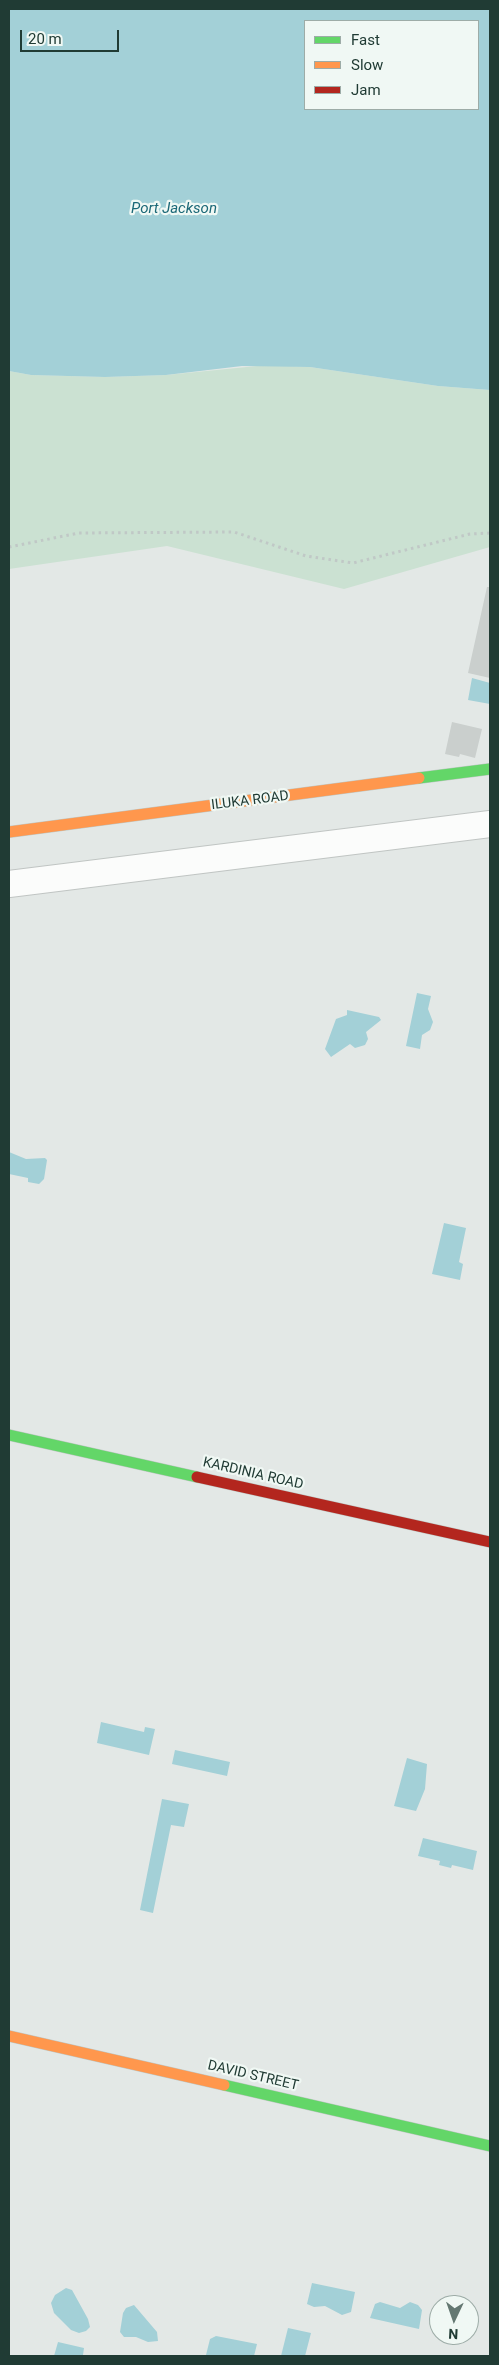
<!DOCTYPE html>
<style>
body{margin:0}
#map{position:relative;width:499px;height:2365px;overflow:hidden;background:#e3e8e6;font-family:Roboto,sans-serif}
canvas{display:block}
.frame{position:absolute;inset:0;border:10px solid #203b34;pointer-events:none}
.legend{position:absolute;left:304px;top:20px;width:175px;height:90px;box-sizing:border-box;background:#f0f8f4;border:1px solid #9daca7;margin:0;padding:6px 9px;list-style:none;font-size:15px;color:#203b34}
.legend li{display:flex;align-items:center;gap:10px;height:25px}
.legend b{width:25px;border:1px solid #9daca7}
.north{position:absolute;left:429px;top:2295px;width:50px;height:50px;box-sizing:border-box;background:#f0f8f4;border:1px solid #9daca7;border-radius:50%;rotate:183deg;font-size:14px;font-weight:700;line-height:20px;text-align:center;color:#203b34}
.north::after{content:'';display:block;margin:auto;width:18px;height:22px;background:#647872;clip-path:polygon(50% 0,100% 100%,50% 72%,0 100%)}
.scale{position:absolute;left:20px;top:30px;width:99px;height:22px;box-sizing:border-box;border:2px solid #203b34;border-top:0;padding-left:6px;font-size:15px;line-height:18px;white-space:nowrap;color:#203b34;-webkit-text-stroke:4px #f0f8f4;paint-order:stroke}
</style>
<div id="map">
<canvas width="499" height="2365"></canvas>
<div class="frame"></div>
<ul class="legend">
<li><b style="height:6px;background:#63d668"></b>Fast</li>
<li><b style="height:6px;background:#ff974d"></b>Slow</li>
<li><b style="height:6px;background:#b3261e"></b>Jam</li>
</ul>
<div class="north">N</div>
<div class="scale">20 m</div>
</div>
<script>
const ctx = document.querySelector('canvas').getContext('2d');
ctx.lineJoin = 'round';
function paint(path, color) { ctx.fillStyle = color; ctx.fill(path, 'evenodd'); }
const shape = rows => new Path2D(rows.map(r => 'M' + r).join(''));
function stroke(path, color, width, dash) { ctx.strokeStyle = color; ctx.lineWidth = width; ctx.lineCap = dash ? 'butt' : 'round'; ctx.setLineDash(dash || []); ctx.stroke(path); }
function drawText(font, color, halo, rows, align = 'center') {
  ctx.font = font + ' Roboto,sans-serif'; ctx.lineWidth = 4.5; ctx.setLineDash([]); ctx.textBaseline = 'middle'; ctx.strokeStyle = halo; ctx.fillStyle = color; for (const [text, x, y, turn = 0] of rows) {
    ctx.save(); ctx.translate(x, y); ctx.rotate((+turn || 0) * Math.PI / 180); ctx.textAlign = isNaN(turn) ? turn : align; if (halo) ctx.strokeText(text, 0, 0); ctx.fillText(text, 0, 0); ctx.restore();
  }
}
const green = shape([
 [267,365,310,367,438,386,490,390,490,547,344,589,167,546,9,569,9,371,31,375,105,377,166,375]
]);
const water = shape([
 [9,9,490,9,490,390,438,386,310,367,242,366,166,375,105,377,31,375,9,371],
 [305,21,478,21,478,109,305,109],
 [472,678,490,683,490,704,468,700],
 [417,993,431,996,428,1009,433,1022,430,1030,422,1035,420,1049,406,1046],
 [347,1010,379,1017,381,1020,366,1032,368,1039,365,1045,355,1048,350,1044,331,1057,325,1049,336,1019,347,1015],
 [9,1152,26,1159,45,1158,47,1160,44,1179,39,1184,28,1182,28,1178,9,1174],
 [444,1223,466,1228,459,1262,463,1264,460,1280,432,1274],
 [101,1722,144,1732,145,1727,155,1729,149,1755,97,1743],
 [175,1750,230,1762,227,1776,172,1764],
 [407,1758,427,1764,425,1789,416,1811,394,1806],
 [162,1799,189,1804,184,1827,171,1825,153,1913,140,1910],
 [423,1838,477,1851,473,1870,452,1865,451,1868,439,1865,440,1861,418,1856],
 [312,2283,355,2292,351,2312,342,2315,325,2306,314,2307,307,2304],
 [66,2288,72,2290,88,2319,90,2327,86,2331,79,2333,71,2330,54,2313,51,2303,55,2295],
 [380,2302,400,2308,410,2302,418,2305,422,2310,419,2329,370,2318,375,2304],
 [134,2305,157,2332,158,2341,148,2342,136,2337,124,2337,120,2332,123,2313,126,2308],
 [288,2328,311,2333,305,2356,281,2356],
 [216,2336,257,2344,254,2356,206,2355,210,2339],
 [58,2342,84,2348,83,2355,88,2356,54,2356]
]);
const building = shape([
 [487,587,490,587,490,678,468,673],
 [452,722,482,729,475,758,460,754,459,757,445,754]
]);
const path = shape([
 [9,547,79,533,234,532,306,556,353,563,470,534,490,533]
]);
const street = shape([
 [9,884,490,824]
]);
const fast = shape([
 [419,778,490,769],
 [9,1435,197,1477],
 [224,2085,490,2146]
]);
const slow = shape([
 [9,832,419,778],
 [9,2036,224,2085]
]);
const jam = shape([
 [197,1477,490,1542]
]);
const streetNames = [
 ["ILUKA ROAD",250,801,-7],
 ["KARDINIA ROAD",253,1474,13],
 ["DAVID STREET",253,2076,13]
];
const waterNames = [
 ["Port Jackson",174,209]
];
paint(green, '#cbe1d2');
paint(water, '#a3d0d7');
paint(building, '#cacfcd');
stroke(street, '#c0c5c3', 28);
stroke(fast, '#bec6c3', 12);
stroke(slow, '#bec6c3', 12);
stroke(jam, '#bec6c3', 12);
stroke(path, '#c0c8c6', 3, [2.5, 4]);
stroke(street, '#fbfcfb', 26);
stroke(fast, '#63d668', 11);
stroke(slow, '#ff974d', 11);
stroke(jam, '#b3261e', 11);
drawText('14px', '#203b34', '#f0f8f4', streetNames);
drawText('italic 15px', '#1b6877', '#f0f8f4', waterNames);
</script>
